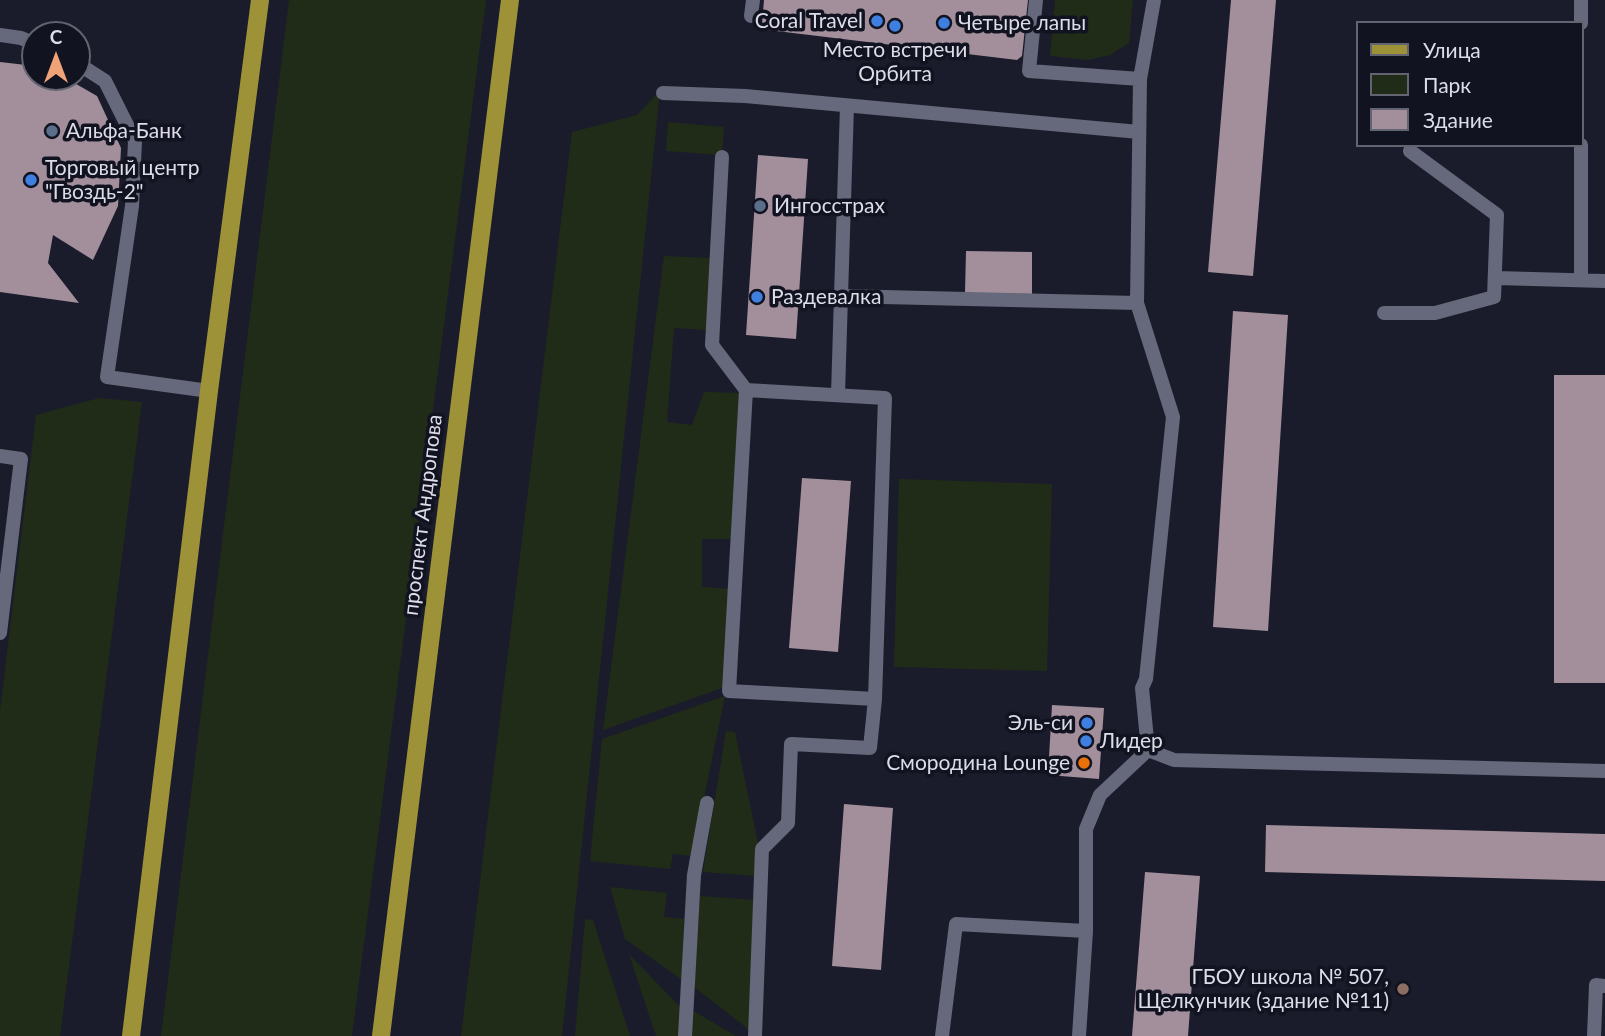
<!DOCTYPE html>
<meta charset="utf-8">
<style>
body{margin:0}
#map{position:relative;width:1605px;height:1036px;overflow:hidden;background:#1b1c2b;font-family:Lato,sans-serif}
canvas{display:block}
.legend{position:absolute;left:1356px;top:21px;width:228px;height:126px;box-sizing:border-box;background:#121321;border:2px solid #636471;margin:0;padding:9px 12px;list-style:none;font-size:21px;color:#dcdde8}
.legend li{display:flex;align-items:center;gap:14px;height:35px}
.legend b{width:35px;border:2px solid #636471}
.north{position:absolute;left:21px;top:21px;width:70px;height:70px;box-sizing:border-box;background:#121321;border:2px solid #636471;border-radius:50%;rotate:0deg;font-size:19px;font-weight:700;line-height:28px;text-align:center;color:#dcdde8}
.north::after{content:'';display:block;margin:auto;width:24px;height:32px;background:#efa377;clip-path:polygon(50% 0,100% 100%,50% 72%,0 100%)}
</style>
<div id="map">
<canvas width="1605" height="1036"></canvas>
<ul class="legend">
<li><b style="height:9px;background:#9e9239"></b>Улица</li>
<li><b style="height:19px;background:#202c17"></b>Парк</li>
<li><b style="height:19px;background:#a38f9b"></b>Здание</li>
</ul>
<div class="north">С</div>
</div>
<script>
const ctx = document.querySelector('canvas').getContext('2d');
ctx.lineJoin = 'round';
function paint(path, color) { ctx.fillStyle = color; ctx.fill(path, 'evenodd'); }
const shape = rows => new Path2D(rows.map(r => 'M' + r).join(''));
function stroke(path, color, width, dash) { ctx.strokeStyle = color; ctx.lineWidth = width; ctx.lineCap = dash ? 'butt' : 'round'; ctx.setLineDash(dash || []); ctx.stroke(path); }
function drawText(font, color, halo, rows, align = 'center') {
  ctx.font = font + ' Lato,sans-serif'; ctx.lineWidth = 7; ctx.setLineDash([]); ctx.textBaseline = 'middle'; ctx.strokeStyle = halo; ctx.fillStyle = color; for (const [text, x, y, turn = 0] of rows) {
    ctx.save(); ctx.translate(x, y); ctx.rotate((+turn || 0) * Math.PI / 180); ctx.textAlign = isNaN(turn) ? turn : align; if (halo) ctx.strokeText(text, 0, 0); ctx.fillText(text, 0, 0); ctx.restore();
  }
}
const green = shape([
 [289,0,486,0,352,1036,161,1036],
 [1055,0,1133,0,1129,43,1110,55,1088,60,1050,56],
 [660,91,562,1036,461,1036,572,132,637,115],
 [668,122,724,127,722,155,666,151],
 [664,256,710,258,707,330,674,328,667,422,692,425,704,392,743,393,732,539,702,539,702,587,730,589,725,687,603,730],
 [99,398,142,402,60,1036,0,1036,0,711,36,415],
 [899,479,1052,484,1047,671,894,667],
 [725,696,692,856,673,854,670,869,590,861,602,739],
 [726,731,735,732,758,843,755,876,703,872],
 [610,887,667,893,664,917,684,919,682,980,625,939],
 [700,896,755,900,752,1032,694,987],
 [585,919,593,920,630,1036,575,1036],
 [629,954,681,1008,680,1036,656,1036],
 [692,1010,736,1036,691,1036]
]);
const building = shape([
 [764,0,1028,0,1022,56,1017,60,768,30,762,23],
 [1231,0,1276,0,1253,276,1208,272],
 [0,62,35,66,35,77,64,77,97,96,121,148,118,206,93,260,53,235,48,263,79,303,0,292],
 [758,155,808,159,796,339,746,335],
 [966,251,1032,252,1032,294,965,293],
 [1233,311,1288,315,1268,631,1213,627],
 [1554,375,1605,375,1605,683,1554,683],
 [802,478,851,481,838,652,789,648],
 [1052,705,1104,708,1099,779,1048,775],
 [844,804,893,808,881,970,832,966],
 [1266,825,1605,834,1605,881,1265,872],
 [1145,872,1200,876,1188,1036,1132,1036]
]);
const lane = shape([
 [1036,0,1029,71,1140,79,1154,0],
 [751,16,753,0],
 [1581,23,1581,0],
 [0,35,21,38,35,44],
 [77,63,105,81,135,141,132,206,107,377,209,391],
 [1140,79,1137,303,1173,417,1146,679,1142,688,1148,750,1174,760,1605,771],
 [663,93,745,96,1139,132],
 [722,157,712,345,746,390,885,398,875,699,870,748,791,744,788,823,762,849,755,1036],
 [1496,278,1605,281],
 [1581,280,1581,145],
 [841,296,847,106],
 [1384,313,1435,313,1494,297,1497,215,1410,151],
 [746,390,729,691,875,699],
 [838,394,841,296,1137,303],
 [0,456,21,459,0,633],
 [685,1036,694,875,707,803],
 [942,1036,956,924,1086,931],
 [1079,1036,1086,931,1086,829,1100,795,1148,750],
 [1594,1036,1596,985,1605,986]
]);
const primary = shape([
 [131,1036,209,391,260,0],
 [381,1036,510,0]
]);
const markers = [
 [877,21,7,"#3f7fe0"],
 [944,23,7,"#3f7fe0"],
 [895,26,7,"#3f7fe0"],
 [52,131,7,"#5c6f8a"],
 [31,180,7,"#3f7fe0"],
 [760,206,7,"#5c6f8a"],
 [757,297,7,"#3f7fe0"],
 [1087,723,7,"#3f7fe0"],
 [1086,741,7,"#3f7fe0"],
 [1084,763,7,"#e8710a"],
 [1403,989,7,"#8d6e63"]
];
const poiNames = [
 ["Coral Travel",863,21,"right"],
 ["Четыре лапы",958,23],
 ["Место встречи",895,50,"center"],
 ["Орбита",895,74,"center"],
 ["Альфа-Банк",66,131],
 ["Торговый центр",45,168],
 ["\"Гвоздь-2\"",45,192],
 ["Ингосстрах",774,206],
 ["Раздевалка",771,297],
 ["Эль-си",1073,723,"right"],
 ["Лидер",1100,741],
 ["Смородина Lounge",1070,763,"right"],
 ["ГБОУ школа № 507,",1389,977,"right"],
 ["Щелкунчик (здание №11)",1389,1001,"right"]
];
const streetNames = [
 ["проспект Андропова",423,515,-83]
];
paint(green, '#202c17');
paint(building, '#a38f9b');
stroke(lane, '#66697b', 14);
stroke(primary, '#9e9239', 18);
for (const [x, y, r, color] of markers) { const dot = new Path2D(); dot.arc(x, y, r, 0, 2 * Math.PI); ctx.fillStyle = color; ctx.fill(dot); stroke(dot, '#121321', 2.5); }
drawText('21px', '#dcdde8', '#121321', poiNames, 'left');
drawText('21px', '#dcdde8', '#121321', streetNames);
</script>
